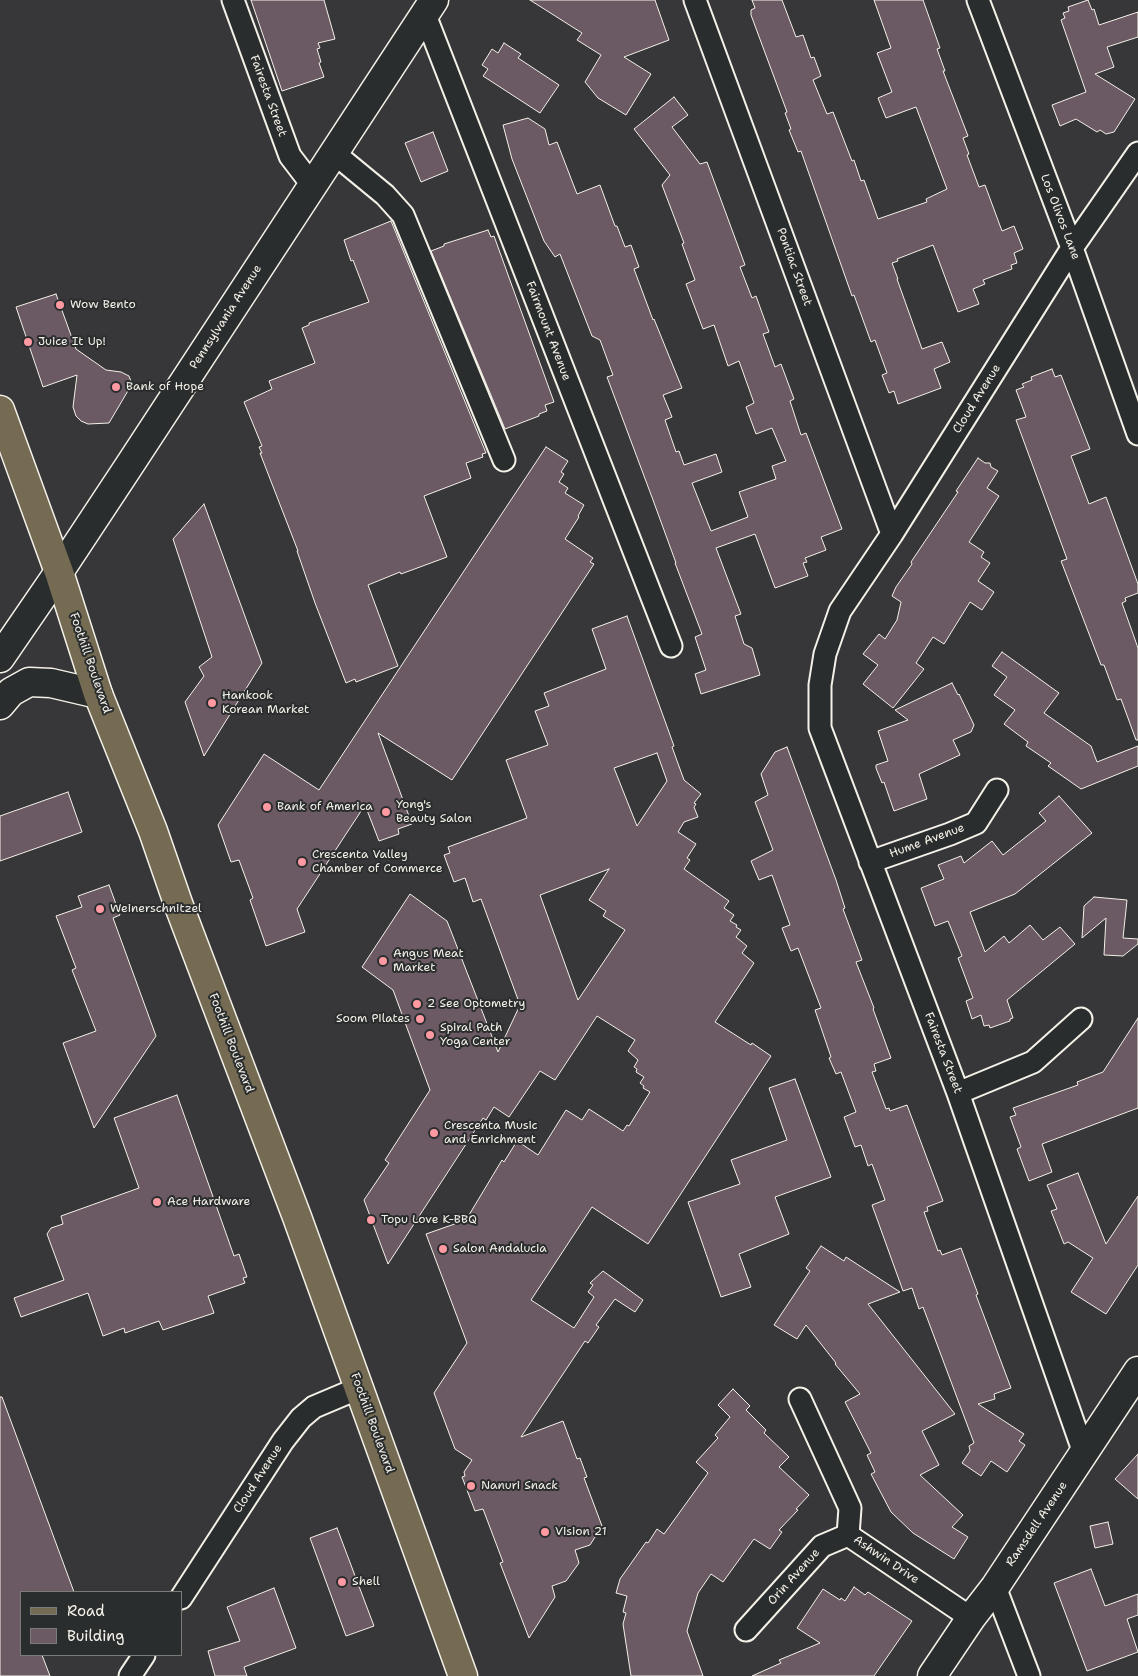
<!DOCTYPE html>
<style>
body{margin:0}
#map{position:relative;width:1138px;height:1676px;overflow:hidden;background:#373639;font-family:"Shantell Sans",sans-serif}
canvas{display:block}
.legend{position:absolute;left:20px;top:1591px;width:162px;height:65px;box-sizing:border-box;background:#2a2d2e;border:1px solid #7b7b78;margin:0;padding:6px 9px;list-style:none;font-size:15px;color:#f4f1e8}
.legend li{display:flex;align-items:center;gap:10px;height:25px}
.legend b{width:25px;border:1px solid #7b7b78}
</style>
<div id="map">
<canvas width="1138" height="1676"></canvas>
<ul class="legend">
<li><b style="height:6px;background:#746b52"></b>Road</li>
<li><b style="height:14px;background:#6b5a63"></b>Building</li>
</ul>
</div>
<script>
const ctx = document.querySelector('canvas').getContext('2d');
ctx.lineJoin = 'round';
function paint(path, color) { ctx.fillStyle = color; ctx.fill(path, 'evenodd'); }
const shape = rows => new Path2D(rows.map(r => 'M' + r).join(''));
function stroke(path, color, width, dash) { ctx.strokeStyle = color; ctx.lineWidth = width; ctx.lineCap = dash ? 'butt' : 'round'; ctx.setLineDash(dash || []); ctx.stroke(path); }
function drawText(font, color, halo, rows, align = 'center') {
  ctx.font = font + ' "Shantell Sans",sans-serif'; ctx.lineWidth = 4; ctx.setLineDash([]); ctx.textBaseline = 'middle'; ctx.strokeStyle = halo; ctx.fillStyle = color; for (const [text, x, y, turn = 0] of rows) {
    ctx.save(); ctx.translate(x, y); ctx.rotate((+turn || 0) * Math.PI / 180); ctx.textAlign = isNaN(turn) ? turn : align; if (halo) ctx.strokeText(text, 0, 0); ctx.fillText(text, 0, 0); ctx.restore();
  }
}
const building = shape([
 [251,0,324,0,335,39,318,43,320,48,317,49,321,62,319,63,324,77,282,91,251,0],
 [530,0,655,0,669,40,624,57,651,74,626,115,598,98,585,82,601,55,577,40,582,33,530,0],
 [752,0,782,0,796,37,803,35,811,58,814,57,821,76,813,80,827,114,833,112,852,161,854,160,861,181,864,180,878,219,927,202,926,199,947,189,916,107,886,118,878,98,892,92,877,53,891,48,874,0,923,0,940,48,937,49,945,71,943,71,968,136,963,138,969,154,967,155,979,187,985,185,1002,231,1014,226,1023,249,1014,253,1017,263,1011,265,1012,269,983,280,985,284,973,289,979,304,958,312,933,245,897,259,898,261,892,263,898,279,897,279,922,349,942,342,950,362,934,369,941,388,898,404,894,391,889,393,882,375,887,373,875,340,871,342,854,295,852,296,801,151,798,152,789,130,791,129,785,113,787,112,751,15,751,10,755,8,752,0],
 [1088,0,1092,10,1094,9,1099,25,1138,12,1138,37,1107,47,1114,67,1095,74,1135,99,1114,132,1106,134,1100,130,1097,132,1076,119,1060,126,1052,105,1086,92,1061,20,1065,18,1063,13,1069,11,1068,7,1088,0],
 [504,43,521,54,518,58,559,85,540,113,483,76,488,69,482,65,492,49,498,53,504,43],
 [674,97,688,115,672,127,700,164,707,162,745,265,740,267,752,298,756,296,769,332,763,334,775,367,781,364,794,399,790,401,801,435,806,433,842,529,821,537,826,550,805,558,807,562,803,563,808,576,775,588,755,534,716,548,741,614,735,616,744,644,752,648,760,675,701,694,695,674,706,670,695,637,702,634,675,563,676,563,653,500,607,377,613,375,600,340,592,336,560,254,555,257,544,241,512,159,503,125,528,118,545,129,549,145,557,142,577,194,600,185,615,226,617,226,625,247,631,245,639,267,634,269,653,320,654,319,682,388,663,395,672,417,665,420,676,452,679,451,684,465,716,454,722,472,692,483,711,531,748,517,739,492,776,479,772,466,786,461,772,428,756,434,746,407,754,403,739,361,728,366,714,325,703,329,686,284,695,280,682,244,684,243,662,185,670,175,634,129,674,97],
 [433,132,448,171,421,182,405,143,433,132],
 [391,221,486,453,482,454,483,457,466,463,471,478,424,496,447,557,401,574,400,572,368,585,398,666,356,682,355,679,346,683,315,603,297,551,298,551,260,453,262,453,259,447,262,446,244,402,272,389,269,381,315,363,302,328,309,325,309,323,369,302,353,260,351,261,344,240,391,221],
 [488,230,491,237,494,236,554,402,545,405,547,411,539,414,539,416,505,429,431,251,444,246,444,244,488,230],
 [56,294,76,349,106,370,121,372,129,376,132,384,109,423,88,424,81,421,76,416,73,407,77,375,43,387,16,307,56,294],
 [1052,369,1055,377,1061,375,1090,449,1071,456,1089,504,1106,497,1138,584,1138,593,1125,598,1126,601,1122,603,1138,648,1138,740,1136,740,1121,699,1117,700,1104,665,1101,665,1061,561,1067,559,1016,420,1026,417,1016,390,1024,387,1022,384,1032,380,1031,377,1052,369],
 [546,447,568,461,561,472,564,474,559,482,568,488,565,493,584,505,578,516,579,517,565,539,593,558,590,562,594,564,452,780,378,733,412,824,398,829,399,834,379,841,365,805,297,909,305,932,266,946,250,900,253,898,239,860,231,862,218,825,264,754,319,790,546,447],
 [978,458,985,463,990,463,991,467,998,471,987,488,999,496,969,542,984,552,981,557,990,563,978,581,994,592,982,610,970,602,944,644,933,637,916,663,924,669,893,708,863,684,878,665,863,654,879,634,885,639,897,620,901,602,892,596,896,587,912,564,911,562,958,492,956,491,978,458],
 [204,504,262,663,204,756,185,702,204,676,199,667,212,657,173,539,204,504],
 [627,616,674,746,672,747,684,780,701,794,694,803,696,804,694,807,698,817,684,822,678,832,696,844,687,858,690,860,684,869,729,901,724,908,734,915,730,921,737,925,736,927,741,930,736,937,747,946,742,953,754,963,715,1022,751,1045,752,1043,771,1056,648,1244,592,1207,531,1300,574,1328,594,1297,588,1292,593,1285,590,1283,603,1271,643,1300,635,1312,615,1299,596,1325,599,1327,588,1343,585,1341,521,1437,563,1421,577,1459,580,1458,587,1477,584,1478,602,1526,590,1545,575,1550,579,1563,566,1581,552,1586,555,1597,529,1638,500,1563,503,1562,483,1509,475,1511,462,1477,465,1476,464,1472,472,1460,455,1449,434,1393,467,1343,426,1234,466,1220,502,1160,504,1162,517,1141,538,1155,566,1110,582,1120,589,1109,623,1131,627,1125,629,1126,650,1092,643,1088,644,1086,640,1083,644,1077,636,1072,637,1069,634,1067,638,1060,628,1051,635,1040,597,1016,555,1080,540,1071,509,1117,494,1107,486,1120,483,1118,388,1264,364,1200,389,1163,385,1160,430,1090,393,990,362,967,410,894,447,921,498,1052,520,1005,481,899,473,902,465,878,454,882,444,855,450,853,448,847,527,818,506,760,548,745,535,711,549,706,544,693,606,669,592,629,627,616],
 [657,753,667,781,637,826,614,768,657,753],
 [609,869,589,900,606,911,603,916,625,930,578,1000,540,895,609,869],
 [1002,652,1059,693,1044,713,1091,746,1097,762,1138,746,1138,766,1081,789,1048,766,1051,763,1026,746,1028,742,1004,724,1015,710,994,695,1007,677,992,666,1002,652],
 [952,683,958,695,959,694,974,725,971,732,953,740,960,755,919,774,927,799,894,811,884,782,882,783,876,768,876,765,888,761,878,731,908,720,895,710,952,683],
 [787,747,836,880,845,908,843,909,862,960,856,962,874,1008,873,1009,891,1058,874,1064,876,1071,872,1072,886,1109,889,1108,890,1111,907,1105,943,1201,927,1207,928,1211,924,1212,938,1251,940,1250,942,1255,961,1248,978,1294,976,1295,1011,1388,994,1394,995,1399,978,1404,1024,1434,1019,1441,1025,1445,1007,1472,991,1461,981,1476,962,1463,970,1451,969,1446,974,1443,923,1307,919,1309,912,1288,903,1291,872,1205,885,1200,872,1164,868,1166,861,1145,855,1147,844,1117,856,1112,841,1072,836,1074,829,1058,831,1057,815,1010,821,1008,798,948,791,951,782,928,790,925,772,875,759,880,751,861,773,850,755,802,768,795,761,774,775,752,787,747],
 [68,792,82,832,0,861,0,816,68,792],
 [1059,796,1092,833,1015,894,970,912,985,952,1004,936,1009,943,1030,925,1043,940,1060,927,1075,944,1007,1000,1013,1018,1010,1019,1010,1021,990,1028,989,1025,984,1026,981,1015,972,1019,966,1001,973,998,958,958,962,956,948,921,935,926,921,888,944,879,938,865,961,856,964,863,992,841,1003,855,1046,821,1039,813,1059,796],
 [109,885,120,915,113,918,156,1036,94,1128,63,1043,96,1031,72,970,76,968,56,916,82,907,78,896,109,885],
 [1094,897,1127,900,1123,938,1138,939,1138,944,1123,956,1104,955,1106,918,1082,938,1084,906,1094,897],
 [1138,1018,1138,1108,1042,1144,1052,1172,1029,1181,1017,1149,1021,1147,1010,1117,1016,1115,1013,1108,1078,1085,1077,1082,1103,1072,1138,1018],
 [795,1079,831,1177,775,1197,789,1234,739,1254,751,1287,721,1297,688,1202,740,1184,731,1160,787,1140,769,1088,795,1079],
 [177,1095,234,1256,239,1254,247,1277,243,1278,245,1283,208,1296,214,1313,163,1330,159,1321,125,1333,124,1328,103,1336,88,1293,21,1317,14,1298,64,1280,47,1234,51,1228,63,1224,61,1216,139,1188,114,1118,177,1095],
 [1078,1173,1106,1244,1138,1196,1138,1265,1106,1314,1071,1292,1093,1258,1068,1242,1064,1244,1051,1211,1057,1209,1047,1185,1078,1173],
 [821,1246,844,1261,846,1257,900,1292,868,1304,955,1414,922,1431,939,1465,920,1475,963,1515,952,1527,968,1537,954,1559,913,1533,891,1512,871,1474,875,1472,867,1455,871,1453,845,1402,860,1394,835,1364,836,1363,806,1325,797,1339,774,1325,810,1271,806,1268,821,1246],
 [733,1389,750,1406,746,1410,766,1430,764,1433,789,1457,779,1467,809,1495,796,1509,798,1510,779,1530,782,1532,770,1549,754,1539,723,1582,711,1574,698,1593,687,1631,703,1676,631,1676,623,1624,626,1613,623,1612,627,1596,616,1593,620,1579,646,1542,648,1543,657,1529,664,1534,708,1473,696,1462,718,1438,715,1435,730,1417,718,1405,733,1389],
 [0,1397,2,1397,74,1592,21,1592,21,1655,42,1655,50,1676,0,1676,0,1397],
 [1138,1454,1138,1499,1115,1479,1138,1454],
 [1108,1522,1113,1544,1095,1548,1090,1526,1108,1522],
 [337,1528,374,1626,346,1636,310,1538,337,1528],
 [1091,1569,1105,1606,1138,1594,1138,1615,1127,1619,1138,1652,1087,1671,1054,1583,1091,1569],
 [854,1587,865,1595,868,1592,912,1621,874,1676,752,1676,781,1663,779,1660,820,1643,797,1628,823,1589,840,1600,841,1598,845,1601,854,1587],
 [274,1588,296,1648,244,1667,247,1676,215,1676,208,1651,240,1641,227,1607,274,1588]
]);
const street = shape([
 [233,0,290,156,313,186],
 [695,0,892,534],
 [978,0,1072,248,1138,434],
 [425,15,671,646],
 [334,153,385,195,403,215,504,460],
 [870,862,950,834,976,823,997,790],
 [958,1093,1033,1062,1081,1019],
 [800,1399,850,1508,848,1535,971,1618],
 [1084,1453,958,1093,820,728,820,685,825,654,840,611,892,534,1072,248,1138,153],
 [995,1587,1029,1676],
 [181,1598,283,1441,301,1418,314,1407,359,1388],
 [746,1630,822,1546,848,1535],
 [130,1676,144,1655]
]);
const secondary = shape([
 [0,658,59,572,129,466,434,0],
 [0,705,11,692,29,682,51,683,98,694],
 [932,1676,971,1618,995,1587,1138,1371]
]);
const primary = shape([
 [0,410,59,572,98,694,153,831,179,906,297,1217,463,1676]
]);
const markers = [
 [60,305,5,"#ff9aa2"],
 [28,342,5,"#ff9aa2"],
 [116,387,5,"#ff9aa2"],
 [212,703,5,"#ff9aa2"],
 [267,807,5,"#ff9aa2"],
 [386,812,5,"#ff9aa2"],
 [302,862,5,"#ff9aa2"],
 [100,909,5,"#ff9aa2"],
 [383,961,5,"#ff9aa2"],
 [417,1004,5,"#ff9aa2"],
 [420,1019,5,"#ff9aa2"],
 [430,1035,5,"#ff9aa2"],
 [434,1133,5,"#ff9aa2"],
 [157,1202,5,"#ff9aa2"],
 [371,1220,5,"#ff9aa2"],
 [443,1249,5,"#ff9aa2"],
 [471,1486,5,"#ff9aa2"],
 [545,1532,5,"#ff9aa2"],
 [342,1582,5,"#ff9aa2"]
];
const streetNames = [
 ["Fairesta Street",268,96,70],
 ["Los Olivos Lane",1060,217,69],
 ["Pontiac Street",794,267,70],
 ["Pennsylvania Avenue",226,317,-57],
 ["Fairmount Avenue",548,331,69],
 ["Cloud Avenue",977,399,-58],
 ["Foothill Boulevard",90,663,71],
 ["Hume Avenue",927,841,-20],
 ["Foothill Boulevard",231,1043,69],
 ["Fairesta Street",943,1053,69],
 ["Foothill Boulevard",372,1423,70],
 ["Cloud Avenue",258,1479,-57],
 ["Ramsdell Avenue",1037,1524,-56],
 ["Ashwin Drive",886,1560,34],
 ["Orin Avenue",794,1577,-48]
];
const poiNames = [
 ["Wow Bento",70,305],
 ["Juice It Up!",38,342],
 ["Bank of Hope",126,387],
 ["Hankook",222,696],
 ["Korean Market",222,710],
 ["Yong's",396,805],
 ["Beauty Salon",396,819],
 ["Bank of America",277,807],
 ["Crescenta Valley",312,855],
 ["Chamber of Commerce",312,869],
 ["Weinerschnitzel",110,909],
 ["Angus Meat",393,954],
 ["Market",393,968],
 ["2 See Optometry",427,1004],
 ["Soom Pilates",410,1019,"right"],
 ["Spiral Path",440,1028],
 ["Yoga Center",440,1042],
 ["Crescenta Music",444,1126],
 ["and Enrichment",444,1140],
 ["Ace Hardware",167,1202],
 ["Topu Love K-BBQ",381,1220],
 ["Salon Andalucia",453,1249],
 ["Nanuri Snack",481,1486],
 ["Vision 21",555,1532],
 ["Shell",352,1582]
];
paint(building, '#6b5a63');
stroke(building, '#f4f1e8', 1);
stroke(street, '#f4f1e8', 25);
stroke(secondary, '#f4f1e8', 31);
stroke(primary, '#f4f1e8', 31);
stroke(street, '#2a2d2e', 21);
stroke(secondary, '#2a2d2e', 28);
stroke(primary, '#746b52', 28);
for (const [x, y, r, color] of markers) { const dot = new Path2D(); dot.arc(x, y, r, 0, 2 * Math.PI); ctx.fillStyle = color; ctx.fill(dot); stroke(dot, '#2a2d2e', 2); }
drawText('12px', '#f4f1e8', '#2a2d2e', streetNames);
drawText('12px', '#f4f1e8', '#2a2d2e', poiNames, 'left');
</script>
